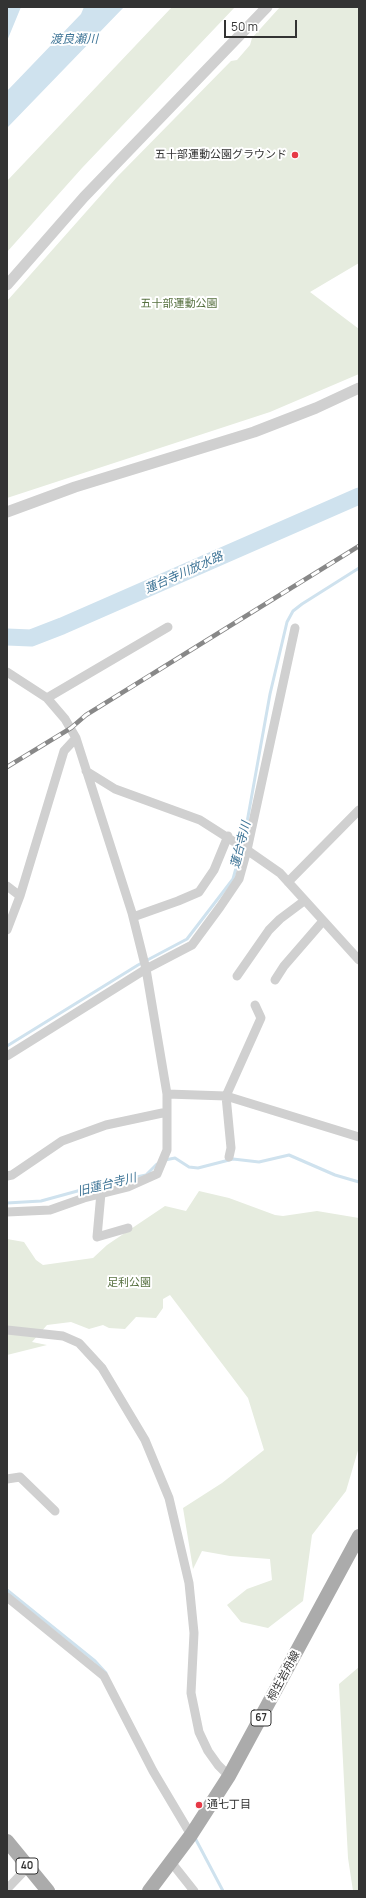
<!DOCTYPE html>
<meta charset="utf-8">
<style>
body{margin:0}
#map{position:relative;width:366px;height:1898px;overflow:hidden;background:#fff;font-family:Manrope,sans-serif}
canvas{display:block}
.frame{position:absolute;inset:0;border:8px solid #333;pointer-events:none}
.scale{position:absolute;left:224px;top:20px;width:73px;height:18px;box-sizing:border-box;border:2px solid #333;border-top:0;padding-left:5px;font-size:12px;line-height:14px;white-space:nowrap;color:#333;-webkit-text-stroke:3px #fff;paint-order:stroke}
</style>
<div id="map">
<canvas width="366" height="1898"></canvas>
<div class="frame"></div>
<div class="scale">50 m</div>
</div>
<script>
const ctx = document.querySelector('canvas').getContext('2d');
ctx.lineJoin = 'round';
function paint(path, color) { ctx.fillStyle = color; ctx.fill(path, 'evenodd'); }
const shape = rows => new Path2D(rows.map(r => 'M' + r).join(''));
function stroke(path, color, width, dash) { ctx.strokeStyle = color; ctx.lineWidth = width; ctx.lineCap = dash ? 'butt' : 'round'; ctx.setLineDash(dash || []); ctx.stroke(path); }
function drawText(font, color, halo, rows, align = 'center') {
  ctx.font = font + ' Manrope,"Noto Sans JP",sans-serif'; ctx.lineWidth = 4; ctx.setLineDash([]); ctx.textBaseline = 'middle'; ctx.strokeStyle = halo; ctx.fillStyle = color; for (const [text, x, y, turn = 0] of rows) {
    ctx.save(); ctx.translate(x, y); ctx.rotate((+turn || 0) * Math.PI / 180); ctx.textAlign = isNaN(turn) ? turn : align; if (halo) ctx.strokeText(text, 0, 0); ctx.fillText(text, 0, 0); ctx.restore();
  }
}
const green = shape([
 [172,7,235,7,82,168,7,252,7,181],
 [280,7,359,7,359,263,310,292,359,329,359,374,270,412,7,498,7,301,117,177,231,61,237,60,250,45,252,38],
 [199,1191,229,1198,275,1215,283,1216,317,1211,359,1218,359,1447,346,1491,312,1535,303,1601,268,1628,241,1622,227,1605,247,1589,272,1580,270,1559,230,1556,202,1551,193,1569,183,1508,222,1483,264,1450,248,1398,170,1295,163,1299,163,1308,156,1318,136,1317,125,1329,109,1328,103,1325,89,1329,71,1322,47,1325,32,1342,47,1345,7,1355,7,1239,24,1242,36,1260,43,1265,93,1258,107,1245,165,1206,186,1211],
 [359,1667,359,1891,353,1891,348,1858,339,1684]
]);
const water = shape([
 [7,7,21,7,7,41],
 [84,7,124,7,7,128,7,91,81,14]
]);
const stream = shape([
 [7,1046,138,965,187,939,233,879,244,839,270,694,287,622,293,611,302,604,359,568],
 [165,1160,175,1158,189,1167,198,1168,233,1159,259,1162,289,1155,335,1175,359,1182],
 [7,1203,41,1201,103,1184,146,1175,157,1164],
 [7,1590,95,1661,106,1673],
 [194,1836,223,1891]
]);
const river = shape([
 [7,637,31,638,62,626,359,496]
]);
const minor = shape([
 [7,672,47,698,65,719,76,738,132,913,146,969,167,1094,167,1150,157,1174,128,1187,84,1198,50,1210,7,1212],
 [47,698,168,627],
 [86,771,115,789,200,820,247,850,280,873,359,960],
 [288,882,359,810],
 [7,886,20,896],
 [133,917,178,901,199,892,214,870,228,836],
 [7,930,20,896,64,751,76,738],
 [237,976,269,930,280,919,304,901],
 [275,980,284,966,323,921],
 [7,1056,146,969,192,945,220,907,239,879,247,850,295,628],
 [167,1094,226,1096,359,1137],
 [229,1157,231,1148,226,1096,261,1018,255,1005],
 [7,1176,12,1175,62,1141,106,1125,167,1112],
 [101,1193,97,1237,128,1228],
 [7,1330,63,1336,79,1343,102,1368,145,1440,169,1498,189,1583,194,1633,191,1693,199,1732,208,1751,218,1765,229,1776],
 [7,1479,20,1477,55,1511],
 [7,1597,104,1676,153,1771,191,1835],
 [171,1862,194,1891],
 [7,1889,28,1867]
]);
const tertiary = shape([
 [7,285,84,197,267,7],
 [7,512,75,487,254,432,316,408,359,388]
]);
const primary = shape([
 [7,1841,48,1891],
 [149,1891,191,1835,229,1776,359,1536]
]);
const rail = shape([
 [7,767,71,728,86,715,359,546]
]);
const markers = [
 [295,155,4,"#e63946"],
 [199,1805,4,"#e63946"]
];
const shields = [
 [261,1718,20],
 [27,1866,22]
];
const shieldNames = [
 ["67",261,1718],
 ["40",27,1866]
];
const poiNames = [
 ["五十部運動公園グラウンド",287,155],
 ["通七丁目",207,1805,"left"]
];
const parkNames = [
 ["五十部運動公園",179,304],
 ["足利公園",129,1283]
];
const streetNames = [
 ["桐生岩舟線",284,1676,-62]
];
const waterNames = [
 ["渡良瀬川",74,40],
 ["蓮台寺川放水路",184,573,-24],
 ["蓮台寺川",241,845,-76],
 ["旧蓮台寺川",107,1185,-14]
];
paint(green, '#e6ecdf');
paint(water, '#cfe2ee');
stroke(stream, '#cfe2ee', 3);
stroke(river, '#cfe2ee', 17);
stroke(minor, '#d0d0d0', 9);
stroke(tertiary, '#d0d0d0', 11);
stroke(primary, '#ababab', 14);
stroke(rail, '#888', 4.5);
stroke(rail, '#fff', 3, [9]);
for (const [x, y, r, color] of markers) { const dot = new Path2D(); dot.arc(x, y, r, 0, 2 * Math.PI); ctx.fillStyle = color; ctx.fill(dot); stroke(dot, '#fff', 1.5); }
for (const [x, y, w] of shields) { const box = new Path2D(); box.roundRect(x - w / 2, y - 8, w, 16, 3); ctx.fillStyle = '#fff'; ctx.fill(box); stroke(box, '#333', 1); }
drawText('bold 10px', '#333', null, shieldNames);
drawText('11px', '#333', '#fff', poiNames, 'right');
drawText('11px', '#56703f', '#fff', parkNames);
drawText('11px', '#333', '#fff', streetNames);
drawText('italic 12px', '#3f7597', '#fff', waterNames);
</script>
